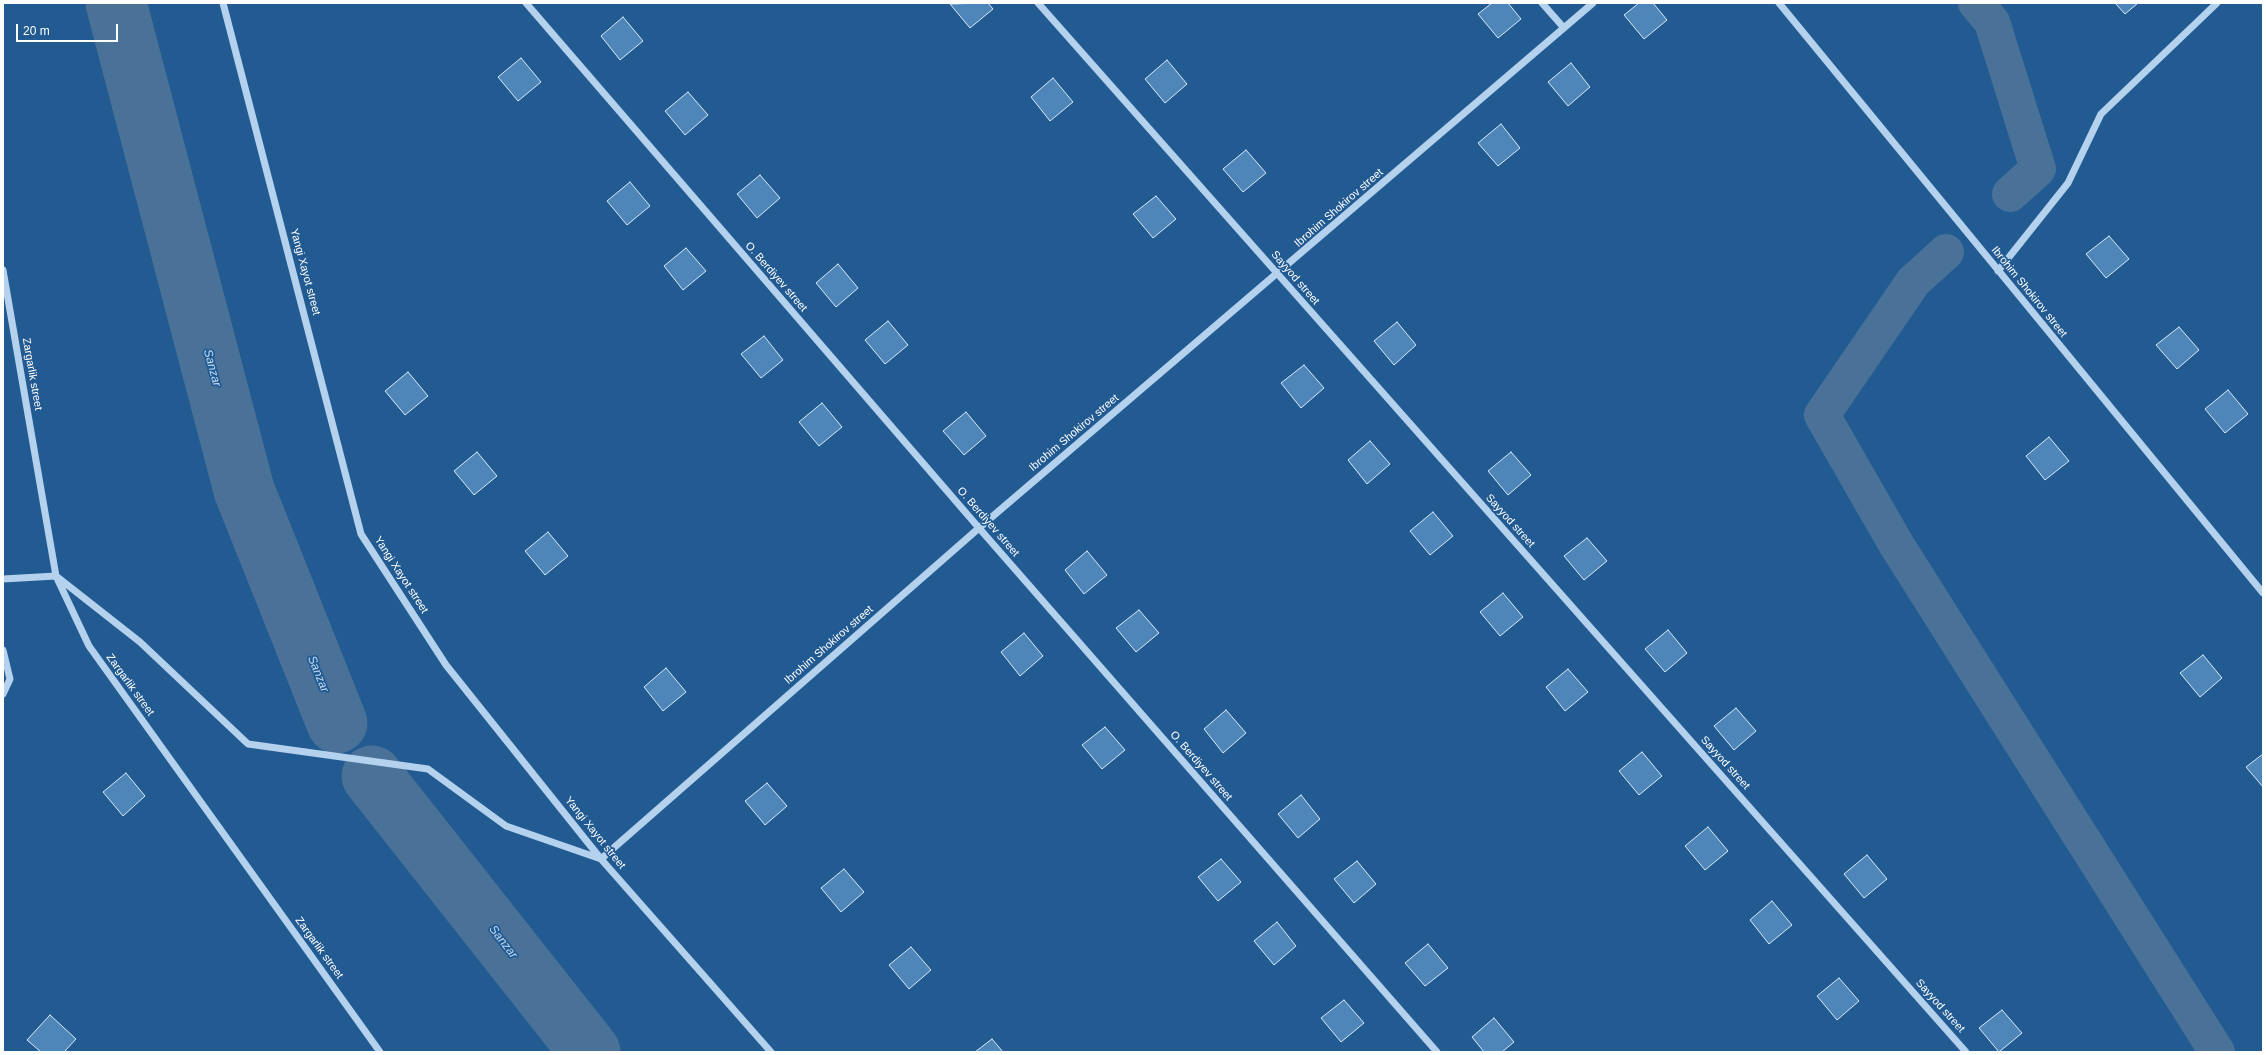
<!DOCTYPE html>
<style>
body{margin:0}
#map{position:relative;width:2266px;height:1055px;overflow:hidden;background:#225a92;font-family:Helvetica,sans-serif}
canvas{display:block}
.frame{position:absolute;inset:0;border:4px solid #fff;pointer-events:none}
.scale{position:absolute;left:16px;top:24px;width:102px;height:18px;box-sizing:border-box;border:2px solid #fff;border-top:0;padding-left:5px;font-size:12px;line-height:14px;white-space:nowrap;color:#fff;-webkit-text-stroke:3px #225a92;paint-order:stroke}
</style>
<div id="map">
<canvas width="2266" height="1055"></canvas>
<div class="frame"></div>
<div class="scale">20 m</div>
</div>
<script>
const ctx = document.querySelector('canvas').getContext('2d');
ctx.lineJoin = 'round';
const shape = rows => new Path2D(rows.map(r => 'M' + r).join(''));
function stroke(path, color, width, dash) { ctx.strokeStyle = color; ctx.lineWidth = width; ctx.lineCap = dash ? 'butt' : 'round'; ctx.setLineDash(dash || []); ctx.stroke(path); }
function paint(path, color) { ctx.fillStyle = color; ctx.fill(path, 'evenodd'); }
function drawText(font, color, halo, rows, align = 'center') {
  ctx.font = font + ' Helvetica,sans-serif'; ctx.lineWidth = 3.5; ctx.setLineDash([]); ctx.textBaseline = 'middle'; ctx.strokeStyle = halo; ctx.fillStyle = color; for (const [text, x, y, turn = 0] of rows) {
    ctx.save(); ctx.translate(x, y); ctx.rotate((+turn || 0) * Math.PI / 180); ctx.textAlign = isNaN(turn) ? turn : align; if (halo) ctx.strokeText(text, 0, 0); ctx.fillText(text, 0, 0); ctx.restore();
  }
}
const canal = shape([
 [1976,3,1992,22,2038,169,2010,194],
 [1946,252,1913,282,1822,415,1896,544,2217,1052]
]);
const river = shape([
 [116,3,244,490,337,723],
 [372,776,590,1052]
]);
const building = shape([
 [988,3,993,9,970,28,950,4,988,3],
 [1492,3,1508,3,1521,19,1498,38,1478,14,1492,3],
 [1639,3,1653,3,1667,20,1644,39,1624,15,1639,3],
 [2115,3,2138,3,2125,14,2115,3],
 [623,17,643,41,620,60,601,36,623,17],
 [521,58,541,82,518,101,498,77,521,58],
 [1167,60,1187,84,1165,103,1145,79,1167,60],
 [1571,63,1590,87,1568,106,1548,82,1571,63],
 [1053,78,1073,102,1050,121,1031,97,1053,78],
 [688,92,708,115,685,135,665,111,688,92],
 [1501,124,1520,148,1498,166,1478,143,1501,124],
 [1246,150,1266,173,1243,192,1223,169,1246,150],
 [760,175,780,198,757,218,737,194,760,175],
 [630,182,650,206,627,225,607,201,630,182],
 [1156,196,1176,219,1153,238,1133,214,1156,196],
 [2109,236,2129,259,2106,278,2086,254,2109,236],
 [686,248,706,271,683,290,664,266,686,248],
 [838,264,858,288,836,307,816,283,838,264],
 [888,321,908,345,885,364,865,340,888,321],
 [1397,322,1416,345,1394,365,1374,341,1397,322],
 [2179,327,2199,350,2177,369,2156,345,2179,327],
 [764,336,783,360,761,378,741,354,764,336],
 [1304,365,1324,388,1301,408,1281,383,1304,365],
 [408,372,428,396,405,415,385,391,408,372],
 [2228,390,2248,414,2225,433,2205,409,2228,390],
 [822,403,842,427,819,446,799,422,822,403],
 [966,412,986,436,964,455,943,431,966,412],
 [2049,437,2069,461,2045,480,2026,456,2049,437],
 [1370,441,1390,464,1367,484,1348,460,1370,441],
 [477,452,497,476,474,495,454,471,477,452],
 [1511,452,1531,475,1508,495,1488,471,1511,452],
 [1433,512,1453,536,1430,555,1410,531,1433,512],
 [548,532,568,556,545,575,525,551,548,532],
 [1587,538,1607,561,1584,580,1564,556,1587,538],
 [1087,551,1107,575,1084,594,1065,570,1087,551],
 [1503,593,1523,617,1500,636,1480,612,1503,593],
 [1139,610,1159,633,1136,652,1116,628,1139,610],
 [1668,630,1687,653,1665,672,1645,649,1668,630],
 [1024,633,1043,656,1020,676,1001,652,1024,633],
 [2203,655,2222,678,2200,697,2180,673,2203,655],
 [666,668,686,692,663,711,644,687,666,668],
 [1568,669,1588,692,1565,711,1546,687,1568,669],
 [1736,708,1756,731,1734,750,1714,726,1736,708],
 [1226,710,1246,733,1223,753,1204,729,1226,710],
 [1105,727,1125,750,1102,769,1082,745,1105,727],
 [1642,752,1662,776,1639,795,1619,771,1642,752],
 [2263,754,2263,787,2246,767,2263,754],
 [126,773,145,796,123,816,103,792,126,773],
 [767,783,787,806,765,825,745,801,767,783],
 [1301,795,1320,819,1298,838,1278,814,1301,795],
 [1708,827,1728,851,1705,870,1685,846,1708,827],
 [1867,855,1887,879,1864,898,1844,874,1867,855],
 [1221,859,1241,882,1218,901,1198,877,1221,859],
 [1357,861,1376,884,1354,903,1334,879,1357,861],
 [844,869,864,892,841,912,821,888,844,869],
 [1772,901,1792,925,1769,944,1750,920,1772,901],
 [1277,922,1296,946,1274,965,1254,941,1277,922],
 [1428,944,1448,968,1425,986,1405,963,1428,944],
 [911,947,931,970,909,989,889,965,911,947],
 [1839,978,1859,1001,1837,1020,1817,996,1839,978],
 [1344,1000,1364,1023,1341,1042,1321,1018,1344,1000],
 [2002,1010,2022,1033,1999,1052,1979,1028,2002,1010],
 [50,1015,76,1039,64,1052,41,1052,27,1040,50,1015],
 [1494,1018,1514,1042,1502,1052,1484,1052,1472,1037,1494,1018],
 [992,1039,1003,1052,975,1052,992,1039]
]);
const minor = shape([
 [223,3,361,534,446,665,601,859,771,1052],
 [526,3,979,528,1437,1052],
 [1038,3,1966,1052],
 [1542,3,1564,28],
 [1779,3,2263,593],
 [3,270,56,576,89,646,380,1052],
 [1998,271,2068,183,2101,114,2217,3],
 [3,579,56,576,140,642,248,744,428,769,506,826,601,859,979,528,1593,3],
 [3,650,10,679,3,694]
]);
const streetNames = [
 ["Ibrohim Shokirov street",1339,208,-41],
 ["Yangi Xayot street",305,272,75],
 ["O. Berdiyev street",776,277,49],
 ["Sayyod street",1295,278,49],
 ["Ibrohim Shokirov street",2029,292,51],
 ["Zargarlik street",32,374,80],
 ["Ibrohim Shokirov street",1074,433,-40],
 ["Sayyod street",1510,521,48],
 ["O. Berdiyev street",988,522,49],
 ["Yangi Xayot street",401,575,57],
 ["Ibrohim Shokirov street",829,645,-41],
 ["Zargarlik street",130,685,54],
 ["Sayyod street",1725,763,48],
 ["O. Berdiyev street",1201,766,49],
 ["Yangi Xayot street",595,833,51],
 ["Zargarlik street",319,948,54],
 ["Sayyod street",1940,1006,48]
];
const waterNames = [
 ["Sanzar",212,368,75],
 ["Sanzar",318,674,68],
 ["Sanzar",503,942,52]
];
stroke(canal, '#4a7198', 36);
stroke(river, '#4a7198', 61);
paint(building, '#4f86ba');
stroke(building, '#d9eaf9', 1);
stroke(minor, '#b4d1ed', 7);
drawText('11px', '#fff', '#225a92', streetNames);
drawText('italic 12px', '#c0dbf4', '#225a92', waterNames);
</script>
